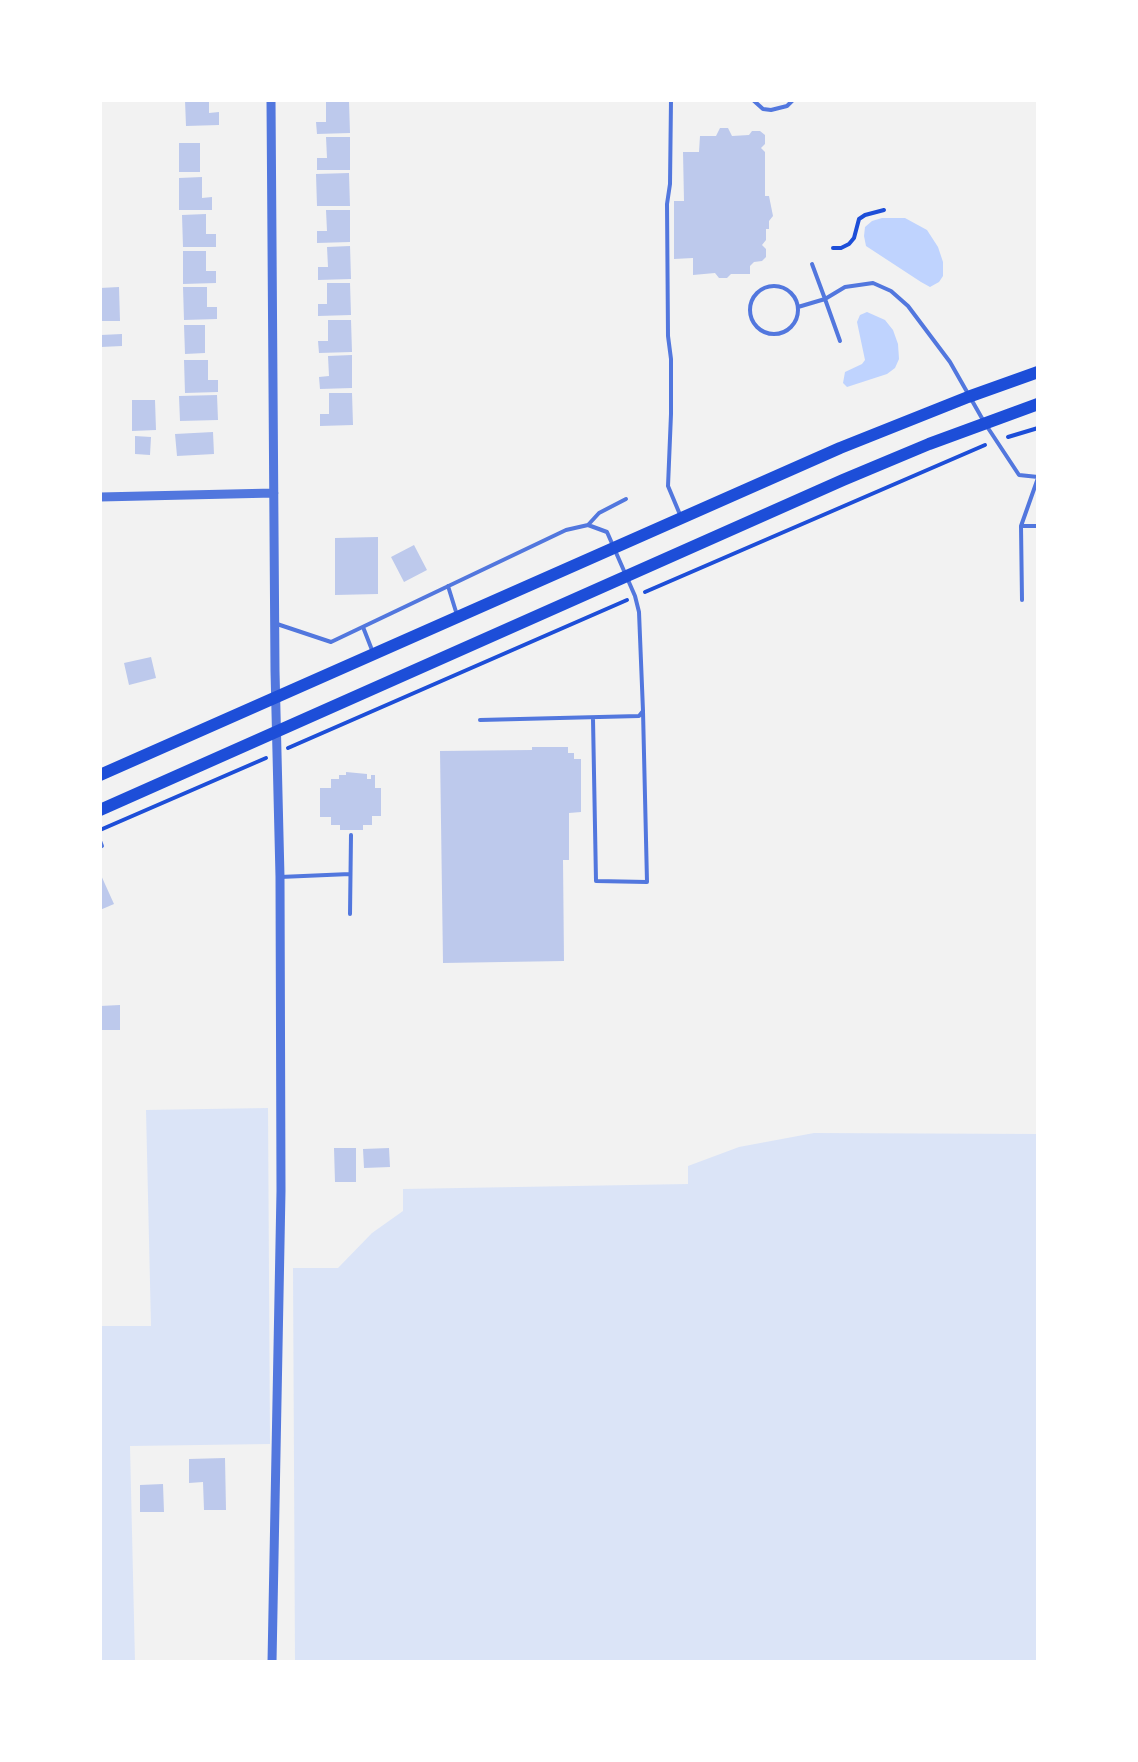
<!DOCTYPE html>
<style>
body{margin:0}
#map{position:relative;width:1138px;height:1762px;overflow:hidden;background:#f2f2f2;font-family:Lato,sans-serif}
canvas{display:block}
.frame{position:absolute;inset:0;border:102px solid #fff;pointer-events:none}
</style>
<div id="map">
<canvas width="1138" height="1762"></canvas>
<div class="frame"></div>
</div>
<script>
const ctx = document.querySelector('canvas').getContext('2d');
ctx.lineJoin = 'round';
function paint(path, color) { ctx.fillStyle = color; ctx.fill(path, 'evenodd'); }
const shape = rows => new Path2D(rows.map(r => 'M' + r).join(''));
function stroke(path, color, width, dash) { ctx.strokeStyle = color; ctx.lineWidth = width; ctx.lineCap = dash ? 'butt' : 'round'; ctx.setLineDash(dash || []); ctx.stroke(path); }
const green = shape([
 [268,1108,270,1444,130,1446,135,1662,100,1662,100,1326,151,1326,146,1110],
 [814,1133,1038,1134,1038,1662,295,1662,293,1268,338,1268,372,1233,403,1211,403,1189,688,1184,688,1166,739,1147]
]);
const water = shape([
 [882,218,905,218,927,230,938,247,943,262,943,276,939,282,930,287,921,282,866,246,864,236,865,227,872,221],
 [867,312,885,320,893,330,898,344,899,359,895,368,887,374,847,387,843,383,845,372,862,364,865,360,857,322,860,315]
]);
const building = shape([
 [185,100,209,100,209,113,219,112,219,125,186,126],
 [326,101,349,101,350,133,317,134,316,122,326,122],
 [720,128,728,128,732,136,749,135,752,131,760,131,765,135,765,144,761,148,765,152,765,196,769,196,773,216,769,221,769,229,766,229,766,240,762,245,766,249,766,257,762,261,754,262,750,266,750,274,731,274,727,278,719,278,715,273,693,275,693,258,674,259,674,201,684,201,683,152,699,152,700,136,716,136],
 [326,137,350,137,350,170,317,170,317,158,327,158],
 [179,143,200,143,200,172,179,172],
 [349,173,350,206,317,206,316,174],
 [202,177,202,198,212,197,212,210,179,210,179,178],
 [326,210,350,210,350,242,317,243,317,231,327,231],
 [206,214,206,234,216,234,216,247,183,247,182,215],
 [350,246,351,279,318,280,318,267,328,267,327,247],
 [183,251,206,251,206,271,216,271,216,283,183,284],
 [327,283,350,283,351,315,318,316,318,304,327,304],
 [119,287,120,321,100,321,100,288],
 [183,287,207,287,207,307,217,307,217,319,184,320],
 [328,320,351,320,352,352,319,353,318,341,328,341],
 [184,325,205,325,205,353,185,354],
 [122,334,122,346,101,347,101,335],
 [352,355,352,388,320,389,319,377,329,376,328,356],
 [184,360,208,360,208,380,218,380,218,392,185,393],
 [329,393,352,393,353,425,320,426,320,414,329,414],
 [217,395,218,420,180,421,179,396],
 [132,400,155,400,156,430,132,431],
 [213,432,214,454,177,456,175,434],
 [135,436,151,437,150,455,135,454],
 [378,537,378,594,335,595,335,538],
 [414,545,427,570,404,582,391,557],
 [151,657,156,678,129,685,124,663],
 [532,747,568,747,568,753,574,753,574,759,581,759,581,812,569,813,569,860,563,860,564,961,443,963,440,751,532,750],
 [346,772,367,774,367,779,371,779,371,775,375,775,375,788,381,788,381,816,372,816,372,825,363,825,363,830,340,830,340,825,331,825,331,817,320,817,320,788,331,788,331,779,339,779,339,775,346,775],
 [100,873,114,904,100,910],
 [120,1005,120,1030,100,1030,100,1006],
 [334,1148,356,1148,356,1182,335,1182],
 [389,1148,390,1167,364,1168,363,1149],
 [225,1458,226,1510,204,1510,203,1482,189,1483,189,1459],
 [163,1484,164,1512,140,1512,140,1485]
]);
const path = shape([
 [833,248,841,248,849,244,854,238,859,219,865,215,884,210],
 [1008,437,1038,428],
 [645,592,985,445],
 [288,748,627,600],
 [100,830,266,758]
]);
const service = shape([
 [671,100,670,184,667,204,668,336,671,359,671,414,668,486,681,517],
 [753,100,763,109,771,110,787,106,793,100],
 '750 310a24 24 0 1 1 48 0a24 24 0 1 1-48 0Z',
 [798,307,825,299,812,264],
 [840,341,825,299,845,287,873,283,891,291,908,306,950,362,983,420],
 [988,428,1019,475,1038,477],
 [588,525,599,513,626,499],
 [1023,526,1038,526],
 [448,586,457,615],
 [1022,600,1021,526,1038,478],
 [277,624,331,642,566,530,588,525,607,532,635,596,639,612,643,711,639,716,480,720],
 [363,627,372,650],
 [593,719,596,881,647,882,643,711],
 [100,841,102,846,100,847],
 [280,877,350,874],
 [350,914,351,835]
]);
const minor = shape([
 [271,100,275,671,280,877,281,1191,272,1662],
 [100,497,274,493]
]);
const primary = shape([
 [100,775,840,448,968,397,1038,372],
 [100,810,843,480,929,444,1038,404]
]);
paint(green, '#dbe4f7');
paint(water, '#bfd3fe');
paint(building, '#bdc9ec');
stroke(path, '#1d4ed8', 4);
stroke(service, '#5277de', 4);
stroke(minor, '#5277de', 9);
stroke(primary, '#1d4ed8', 12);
</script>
